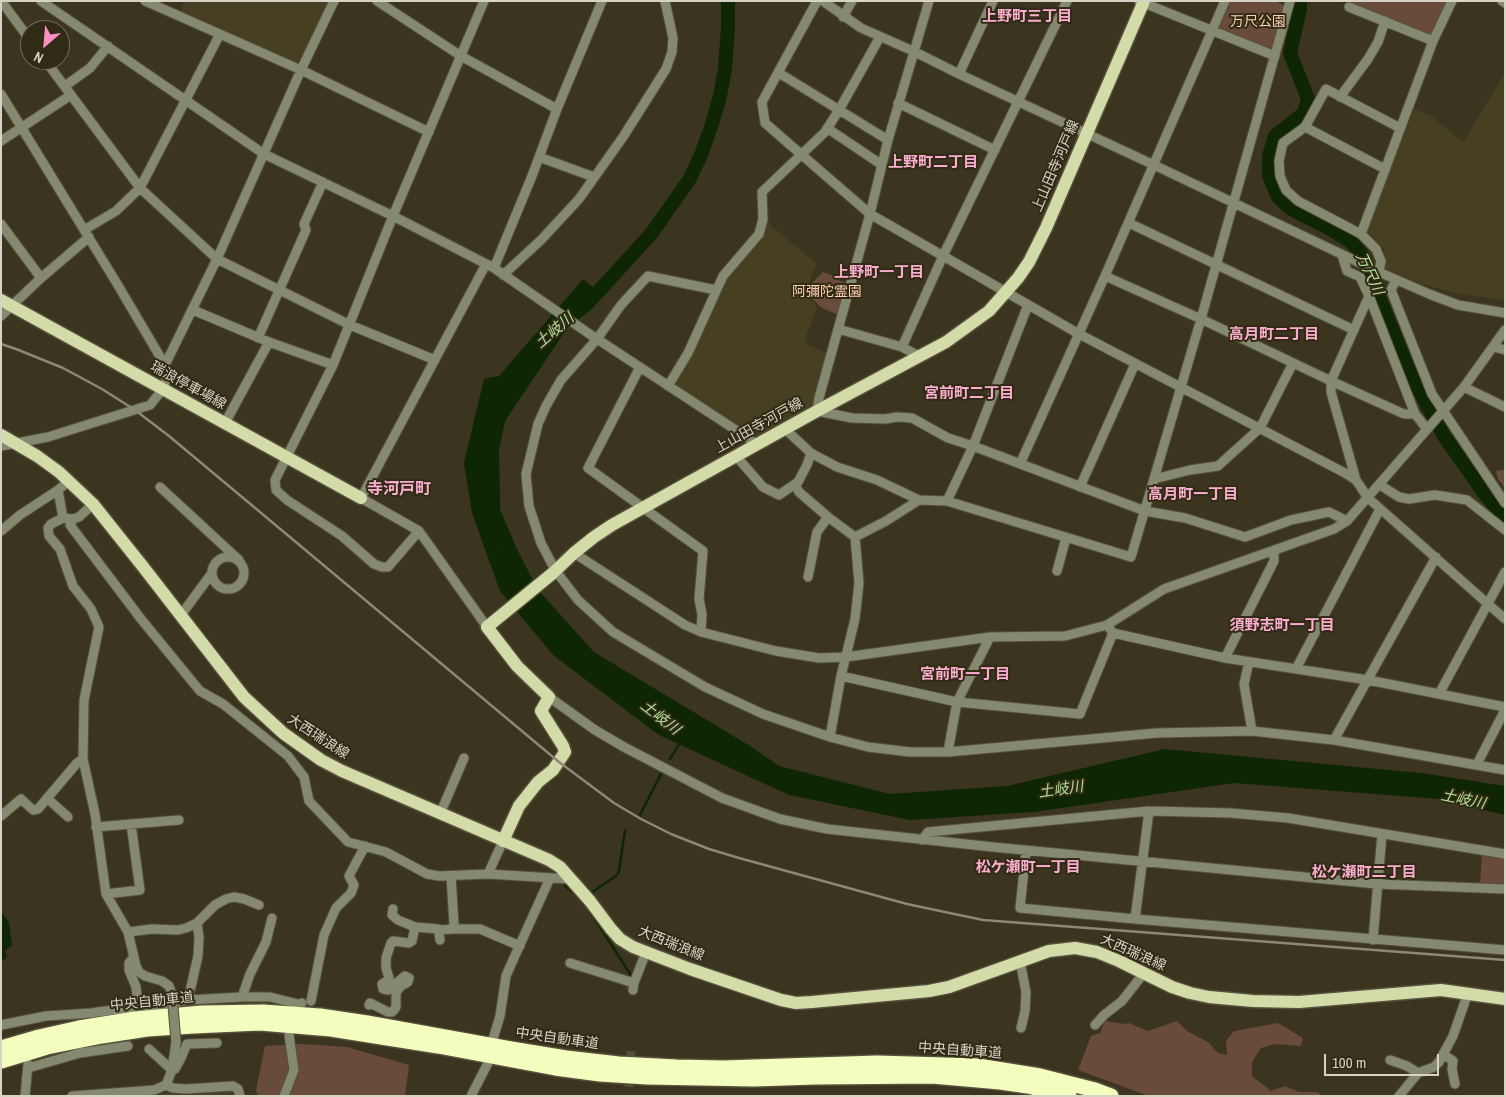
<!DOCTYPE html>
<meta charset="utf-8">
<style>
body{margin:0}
#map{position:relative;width:1506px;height:1097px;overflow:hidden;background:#3b351f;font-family:"Archivo Narrow",sans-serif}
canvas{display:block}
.frame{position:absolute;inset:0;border:2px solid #d6d3c5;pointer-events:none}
.north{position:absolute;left:20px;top:20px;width:50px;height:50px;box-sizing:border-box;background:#312b15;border:1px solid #736e5b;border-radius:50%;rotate:207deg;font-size:14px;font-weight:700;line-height:20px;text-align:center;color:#d6d3c5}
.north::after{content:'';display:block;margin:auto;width:18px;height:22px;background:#fc8fc2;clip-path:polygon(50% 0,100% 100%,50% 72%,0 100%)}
.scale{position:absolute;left:1324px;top:1054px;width:115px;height:22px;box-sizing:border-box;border:2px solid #d6d3c5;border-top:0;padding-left:6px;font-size:15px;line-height:18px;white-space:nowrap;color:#d6d3c5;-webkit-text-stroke:4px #312b15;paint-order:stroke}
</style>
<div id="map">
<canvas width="1506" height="1097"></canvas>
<div class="frame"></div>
<div class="north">N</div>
<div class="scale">100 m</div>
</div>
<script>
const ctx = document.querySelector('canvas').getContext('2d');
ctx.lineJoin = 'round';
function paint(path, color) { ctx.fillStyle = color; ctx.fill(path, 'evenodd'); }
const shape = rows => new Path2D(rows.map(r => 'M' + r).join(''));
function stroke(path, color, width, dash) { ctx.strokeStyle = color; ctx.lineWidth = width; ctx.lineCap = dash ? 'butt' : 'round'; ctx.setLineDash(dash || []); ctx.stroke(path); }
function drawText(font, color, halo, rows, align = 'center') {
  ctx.font = font + ' "Archivo Narrow","Noto Sans JP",sans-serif'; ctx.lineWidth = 4; ctx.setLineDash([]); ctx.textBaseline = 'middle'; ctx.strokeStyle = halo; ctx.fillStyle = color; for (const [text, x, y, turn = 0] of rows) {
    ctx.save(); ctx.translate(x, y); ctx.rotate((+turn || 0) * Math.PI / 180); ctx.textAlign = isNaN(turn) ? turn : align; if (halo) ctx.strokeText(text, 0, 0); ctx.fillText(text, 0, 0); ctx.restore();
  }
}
const built = shape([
 [185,1,329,1,299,65,178,16],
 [1505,73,1505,298,1502,300,1459,294,1422,284,1385,268,1384,249,1367,230,1414,109,1430,115,1463,142],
 [763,219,817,264,811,276,807,294,817,307,805,339,808,345,831,355,817,411,757,444,668,386,716,290,760,237],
 [241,1089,240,1096,113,1096]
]);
const green = shape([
 [1228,1,1274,1,1284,5,1273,51,1217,28],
 [1345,1,1448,1,1433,34,1428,35],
 [823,272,831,275,838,280,846,283,839,315,822,308,809,296,811,291,811,284],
 [1505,469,1505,488,1498,479,1496,471],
 [1482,854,1505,858,1505,885,1480,885],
 [1105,1021,1124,1024,1129,1023,1148,1031,1177,1021,1187,1031,1208,1042,1218,1053,1227,1055,1226,1041,1234,1031,1278,1023,1303,1038,1301,1046,1275,1044,1261,1048,1252,1062,1252,1076,1271,1091,1285,1086,1299,1092,1316,1092,1324,1096,1149,1096,1078,1070,1091,1036,1100,1033],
 [302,1044,347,1047,409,1065,405,1096,258,1096,256,1090,265,1046]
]);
const water = shape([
 [583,279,594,288,505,421,499,450,501,549,594,652,750,746,779,766,890,794,1007,786,1165,749,1421,773,1505,786,1505,815,1439,799,1234,783,1034,812,910,820,789,795,659,735,553,655,500,591,472,513,464,463,484,379,499,376],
 [1,912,9,922,12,945,5,951,7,956,5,959,1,961]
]);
const stream = shape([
 [670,759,680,743],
 [640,815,661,774],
 [565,886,577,895],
 [591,893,617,875,619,871,625,830],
 [591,913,632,977]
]);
const river = shape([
 [1300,1,1300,9,1290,53,1308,99,1304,113,1275,136,1269,156,1269,176,1278,197,1291,209,1325,226,1350,241,1361,253,1410,373,1444,436,1484,493,1505,518],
 [564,321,586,305,651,234,689,180,701,155,711,127,720,96,725,69,728,27,728,1],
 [494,513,511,553,527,584]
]);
const minorTunnel = shape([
 [629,1087,631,1047]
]);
const minor = shape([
 [41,1,264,154,393,216,494,268,591,335,757,444],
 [145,1,301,70,429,132],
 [377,1,461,56,557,109],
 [817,1,762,102,765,123,870,214,1079,334,1345,473,1356,480],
 [823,1,861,28,913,51,959,74,1154,165,1379,272,1429,294,1458,305,1505,313],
 [929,1,888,140,870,214,819,398,817,411,852,418,885,419,897,417,912,418,948,438,973,446,1145,511,1185,518,1245,537,1291,520,1329,512,1347,521],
 [1139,1,1275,56],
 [1502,1,1505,3],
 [2,2,30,40],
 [1349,7,1433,41],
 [843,17,852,1],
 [45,60,140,188,217,259,350,325,435,360],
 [779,73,888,140],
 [959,74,993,1],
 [65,86,90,68,108,46],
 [1,94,116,282,165,365,166,379,163,389,150,405,48,437,1,446],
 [1340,97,1368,59,1378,42,1385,21],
 [898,103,995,150],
 [1305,127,1385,169],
 [827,128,882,165],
 [1,141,71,95],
 [539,157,594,177],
 [1129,223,1354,330],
 [1,224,41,278],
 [84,230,116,211,140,188,220,34],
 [1361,234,1298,201,1286,190,1280,176,1279,161,1283,143,1305,127,1326,89,1400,128],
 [1342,255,1347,271,1360,277,1369,296,1331,381,1331,392,1356,480,1368,498,1505,619],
 [486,264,361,498,419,531,487,627],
 [494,268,532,176,557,109,602,1],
 [1379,272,1381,261,1376,249,1361,234,1433,41,1452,1],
 [503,275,541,240,579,199,623,137,666,69,672,52,673,38,665,1],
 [1105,276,1201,319,1331,381,1404,414,1415,414],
 [1396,280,1391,290,1432,394,1505,503],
 [716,290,648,276,621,305,597,339,561,380,546,406,538,424,526,474,529,506,541,543,555,570,578,600,613,632,705,687,763,714,830,737,868,747,910,752,948,752,1157,733,1252,731,1334,740,1505,770],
 [1369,296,1415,414,1427,429],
 [193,310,269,342,333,365],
 [1,316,41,278,89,237],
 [838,329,902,347],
 [258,338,306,230,304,224,323,182],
 [1494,347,1505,350],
 [919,356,902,347,943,256,1067,1],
 [165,365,217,259,301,70,334,1],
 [640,367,588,468,703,551,699,599,702,614,701,632],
 [668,386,688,353,723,276,759,234,763,219,762,192,825,132,839,110,880,37],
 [1464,387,1505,407],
 [225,423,269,342],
 [785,429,811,453,837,467,877,480,919,500,947,501,1131,557,1201,319,1290,1],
 [736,456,763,487,779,495,798,482,807,465,811,453],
 [1020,464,1105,276,1225,1],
 [1154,479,1190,470,1218,466,1260,428,1293,363],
 [795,485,799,492,828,517,855,537],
 [1380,485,1399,497,1409,499,1435,495,1467,500,1505,530],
 [160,487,239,560],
 [1080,487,1135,364],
 [58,490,63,518],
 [947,501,973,446,1028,305],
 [73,519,79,517,93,504],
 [1,531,20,515,58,490,69,481],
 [419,531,388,567,382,567,374,564,342,536,287,500,276,490,275,480,333,365,393,216,484,1],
 [855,537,886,521,919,500],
 [574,553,685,625,701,632,776,651,819,658,846,657,990,637,1065,636,1107,625,1164,589,1334,529,1347,521,1464,387,1505,330],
 '212 573a16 16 0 1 1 32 0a16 16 0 1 1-32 0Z',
 [1057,571,1066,538],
 [808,577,817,532,828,517],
 [181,615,212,573],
 [1107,625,1113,633,1225,658,1368,680,1505,707],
 [1225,658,1274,561,1274,550],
 [1249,662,1244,684,1252,731],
 [1296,669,1380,509],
 [841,676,957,702,1080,714,1113,633],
 [1439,694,1505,572],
 [549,697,595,730,624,747,722,798,780,819,827,829,993,847,1377,884,1505,889],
 [830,737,841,676,855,619,859,583,855,537],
 [1334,740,1436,557],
 [948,752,957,702,990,637],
 [1477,764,1505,710],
 [47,798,68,817],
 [1149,811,1135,919,1505,950],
 [440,814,464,758],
 [1,816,21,799,33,810,38,809,77,763,83,759],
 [96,827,179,820],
 [922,840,928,832,1149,811,1230,813,1288,818,1505,854],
 [1026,851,1020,908,1135,919],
 [488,874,503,841],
 [451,876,454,925,452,929],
 [106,894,140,890,131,824],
 [393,909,392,915,398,920,415,927,438,929,441,930],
 [197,923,215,905,226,899,234,897,244,899,259,905],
 [128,932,152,929,178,930,186,928,197,923,199,937,198,956,188,1000],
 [440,940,439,933,441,930,452,929,480,929,520,946],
 [1373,940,1382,834],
 [134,957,129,963,129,970,136,987,137,995,134,1007,168,1004,188,1000,242,997,270,997,298,1004,302,1003],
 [1020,961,1026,992,1025,1011,1021,1028],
 [570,963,634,983],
 [633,990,634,983,646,952],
 [172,994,169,986,162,981,145,976,139,972,136,966,128,932,106,894,95,814,83,759,84,700,99,627,91,609,73,586,60,549,49,536,48,528,51,524,63,518,73,519,70,525,141,619,200,691,223,704,288,756,304,777,309,801,348,842,386,852,427,874,439,876,488,874,570,879],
 [242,997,250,974,266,942,272,918],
 [311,1001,324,935,336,908,351,893,354,885,349,876,365,846],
 [369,1005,370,1003,388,1012,392,1012,394,1010,396,1007,396,992,401,986,408,982,409,978,405,976,388,990,383,989,382,984,389,980,389,978,386,968,386,958,391,943,393,941,409,943,412,941,415,927],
 [1,1025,46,1016,91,1013,134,1007],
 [1095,1025,1104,1015,1122,1001,1144,973],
 [493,1039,500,1016,506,976,509,969,550,878],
 [149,1049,172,1070,175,1069,180,1060,187,1044,217,1043],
 [1443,1054,1453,1061,1452,1069,1455,1084],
 [1390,1060,1407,1066,1418,1073],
 [28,1068,80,1053,128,1046],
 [166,1085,172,1070,176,1042],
 [25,1096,28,1064],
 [72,1096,154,1090,166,1085,173,1088,186,1089,233,1086,238,1089,240,1096],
 [284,1096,294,1070,289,1035],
 [471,1096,488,1063],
 [1399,1096,1418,1073,1434,1067,1439,1062,1453,1036,1468,993]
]);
const major = shape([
 [1,300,361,498],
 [1,435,37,456,59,472,93,504,144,568,244,697,283,733,321,760,342,771,549,860,560,867,590,901,611,929,620,939,633,947,690,969,781,1000,796,1003,812,1002,929,991,949,987,1049,951,1075,948,1097,952,1119,961,1172,987,1190,993,1209,997,1253,1001,1299,1002,1441,990,1505,999],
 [503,841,519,806,538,782,553,770,565,752,563,746,541,711,549,697,517,666,487,627,553,573,574,553,594,537,612,525,817,411,946,342,989,311,1018,278,1029,262,1046,228,1144,1]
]);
const highway = shape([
 [1,1048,39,1037,79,1028,135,1019,202,1013,263,1012,320,1016,367,1023,511,1049,566,1058,619,1064,676,1067,723,1068,877,1063,978,1066,1040,1076,1095,1090,1111,1096],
 [1,1061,47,1047,102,1036,147,1029,193,1026,260,1023,331,1029,438,1046,555,1068,600,1074,647,1077,754,1079,815,1077,932,1076,1000,1082,1028,1086,1069,1096]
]);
const rail = shape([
 [1,344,16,349,63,368,102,389,135,410,169,436,559,762,614,803,641,819,671,834,709,849,739,858,907,904,983,920,1505,960]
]);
const minorBridge = shape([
 [172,994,176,1042]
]);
const parkNames = [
 ["万尺公園",1258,22],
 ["阿彌陀霊園",827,292]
];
const streetNames = [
 ["上山田寺河戸線",1056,166,-67],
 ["瑞浪停車場線",188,386,29],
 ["上山田寺河戸線",759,426,-29],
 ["大西瑞浪線",318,737,33],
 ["大西瑞浪線",671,944,22],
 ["大西瑞浪線",1133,953,24],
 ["中央自動車道",152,1002,-6],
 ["中央自動車道",557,1039,8],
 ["中央自動車道",960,1051,4]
];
const neighbourhoodNames = [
 ["上野町三丁目",1027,17],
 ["上野町二丁目",933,163],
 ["上野町一丁目",879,273],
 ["高月町二丁目",1274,335],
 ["宮前町二丁目",969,394],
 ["高月町一丁目",1193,495],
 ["須野志町一丁目",1282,626],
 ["宮前町一丁目",965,675],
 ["松ケ瀬町一丁目",1028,868],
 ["松ケ瀬町二丁目",1364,873]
];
const waterNames = [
 ["万尺川",1369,274,65],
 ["土岐川",555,331,-40],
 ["土岐川",660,718,38],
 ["土岐川",1061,790,-8],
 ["土岐川",1463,800,12]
];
const quarterNames = [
 ["寺河戸町",399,490]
];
paint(built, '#473f21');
paint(green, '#684b38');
paint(water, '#0f2603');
stroke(stream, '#0f2603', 2.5);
stroke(river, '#0f2603', 14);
stroke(minorTunnel, '#524d38', 9, [9, 4.5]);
stroke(minor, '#57513d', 11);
stroke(major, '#57513d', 15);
stroke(highway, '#57513d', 18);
stroke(minor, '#848970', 9);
stroke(major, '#d3dca8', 12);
stroke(highway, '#f3fdbe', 15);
stroke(rail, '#8c8776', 2.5);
stroke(minorBridge, '#57513d', 11, []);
stroke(minorBridge, '#848970', 9);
drawText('14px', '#fecfb1', '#312b15', parkNames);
drawText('14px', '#d6d3c5', '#312b15', streetNames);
drawText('bold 15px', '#faadcf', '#312b15', neighbourhoodNames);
drawText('italic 15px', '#aee097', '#312b15', waterNames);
drawText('bold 16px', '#faadcf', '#312b15', quarterNames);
</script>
